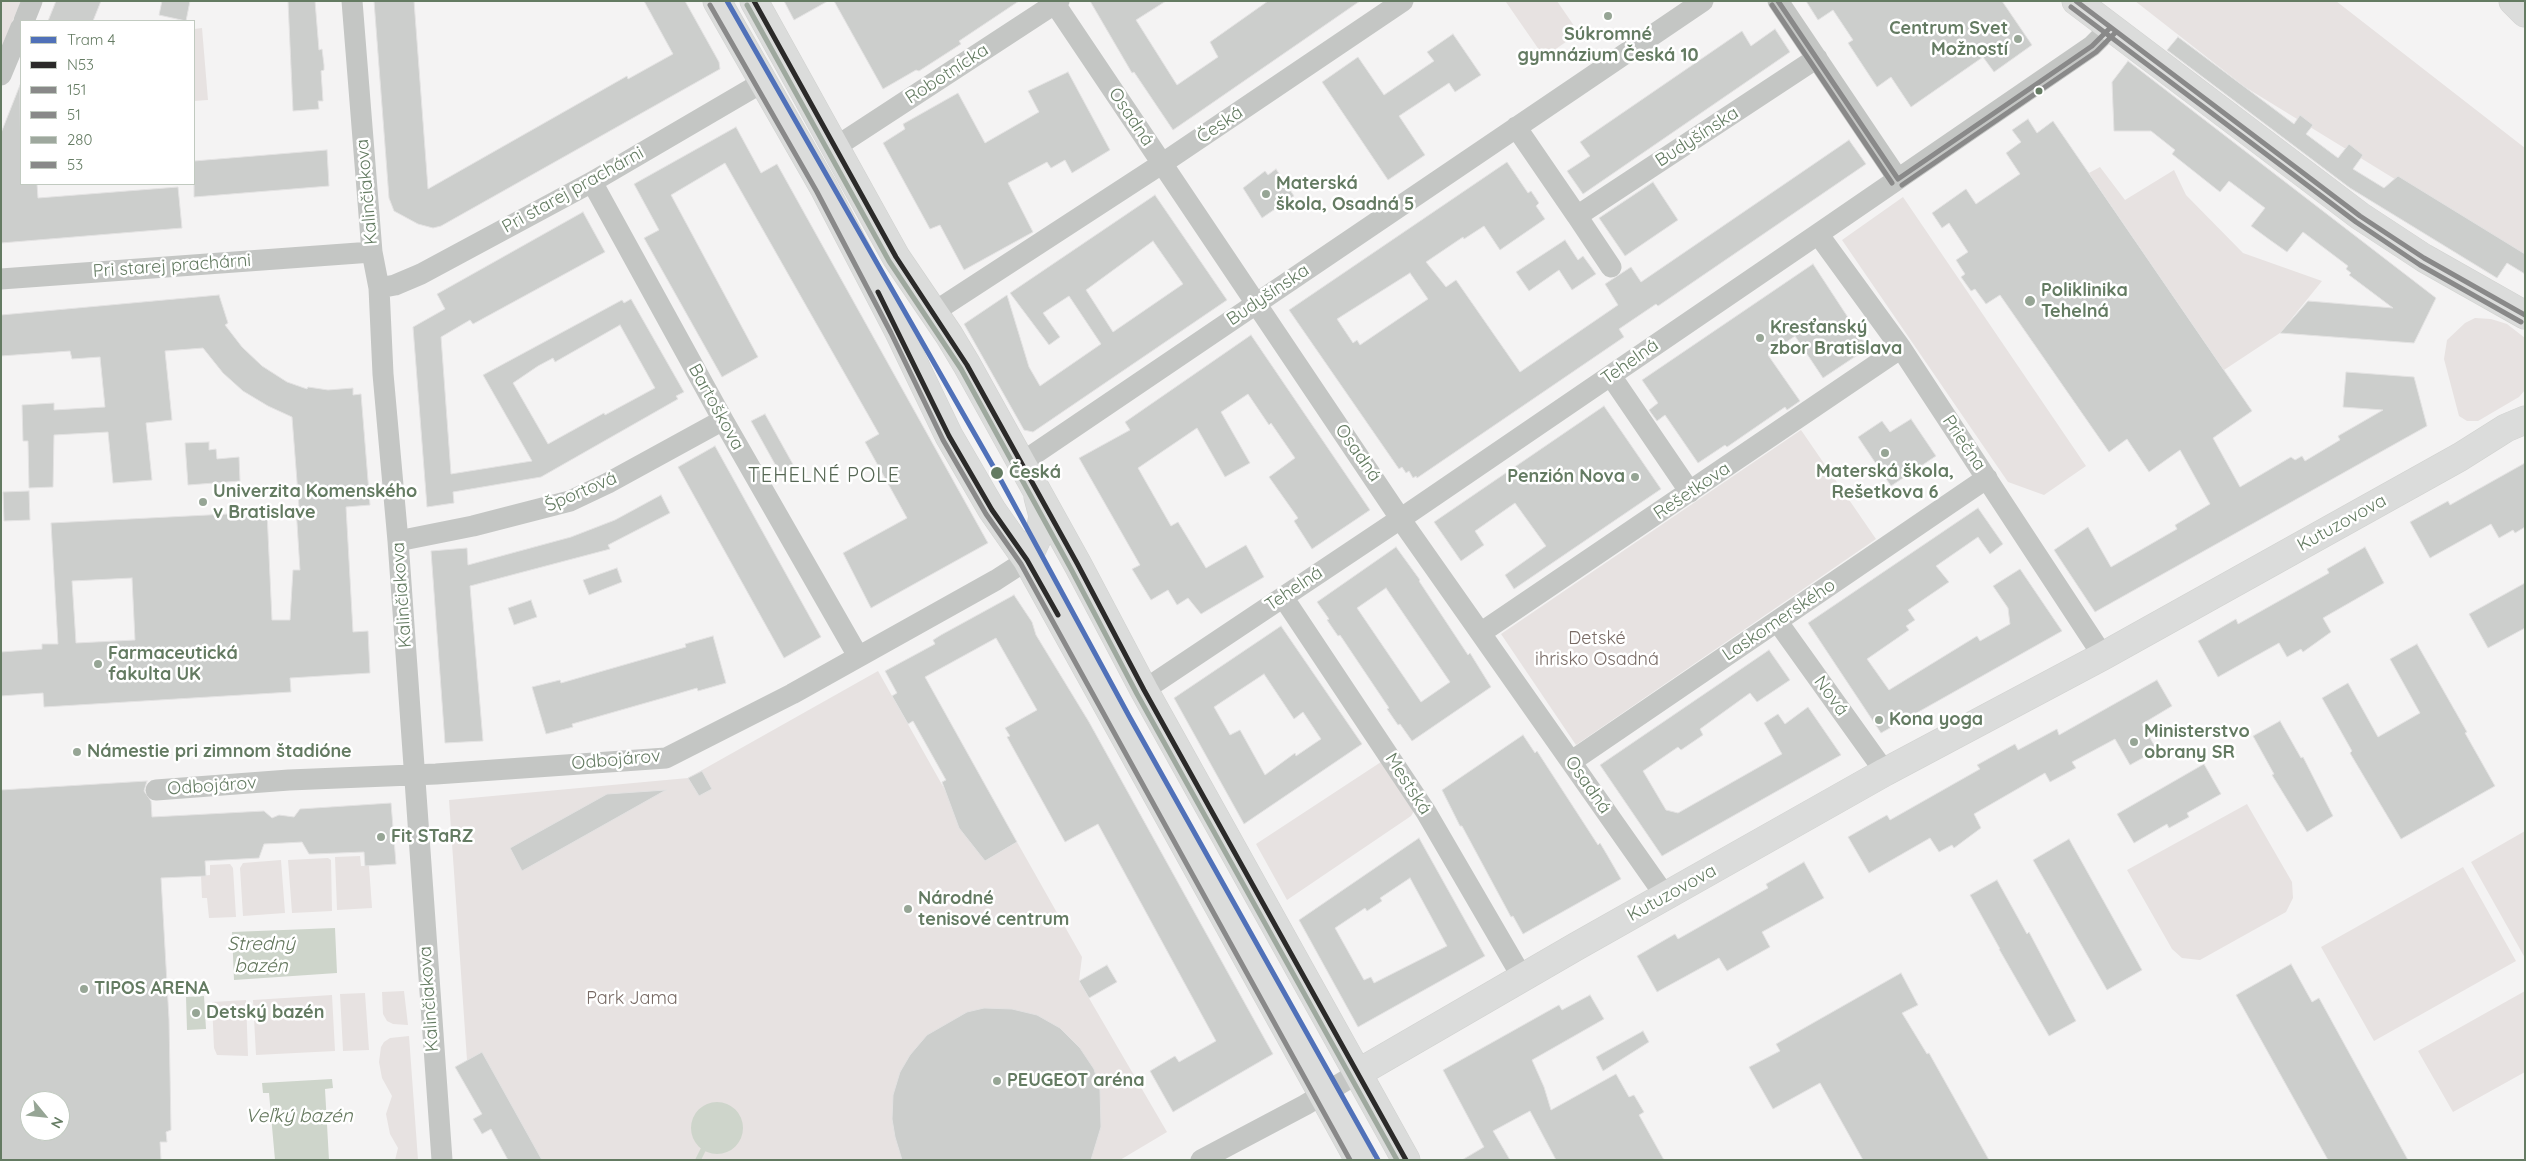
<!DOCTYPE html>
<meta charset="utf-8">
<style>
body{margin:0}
#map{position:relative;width:2526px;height:1161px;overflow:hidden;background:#f4f3f3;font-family:Quicksand,sans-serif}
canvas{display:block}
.frame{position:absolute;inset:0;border:2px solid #647b62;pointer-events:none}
.legend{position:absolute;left:20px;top:20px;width:175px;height:165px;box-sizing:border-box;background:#fff;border:1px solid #c1cac0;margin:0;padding:6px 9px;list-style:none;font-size:15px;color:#647b62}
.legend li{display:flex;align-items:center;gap:10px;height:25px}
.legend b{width:25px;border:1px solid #c1cac0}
.north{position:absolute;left:20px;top:1091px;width:50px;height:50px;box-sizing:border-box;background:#fff;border:1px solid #c1cac0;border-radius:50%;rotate:118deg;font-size:14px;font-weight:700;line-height:20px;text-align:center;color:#647b62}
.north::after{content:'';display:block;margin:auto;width:18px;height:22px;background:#96a595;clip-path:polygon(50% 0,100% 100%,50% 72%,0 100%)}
</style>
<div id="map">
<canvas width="2526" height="1161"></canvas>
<div class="frame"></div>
<ul class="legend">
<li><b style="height:6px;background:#5071b9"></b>Tram 4</li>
<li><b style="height:6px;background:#2b2a29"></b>N53</li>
<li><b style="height:6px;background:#898989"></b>151</li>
<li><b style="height:6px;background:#898989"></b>51</li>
<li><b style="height:6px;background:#9ea89e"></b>280</li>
<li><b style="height:6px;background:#898989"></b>53</li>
</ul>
<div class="north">N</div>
</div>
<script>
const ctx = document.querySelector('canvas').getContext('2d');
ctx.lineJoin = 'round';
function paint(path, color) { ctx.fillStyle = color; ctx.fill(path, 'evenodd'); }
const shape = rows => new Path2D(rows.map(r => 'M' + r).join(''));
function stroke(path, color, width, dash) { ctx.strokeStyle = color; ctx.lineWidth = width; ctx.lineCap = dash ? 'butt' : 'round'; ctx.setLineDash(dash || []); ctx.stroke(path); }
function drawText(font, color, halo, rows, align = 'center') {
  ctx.font = font + ' Quicksand,sans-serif'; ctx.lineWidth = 5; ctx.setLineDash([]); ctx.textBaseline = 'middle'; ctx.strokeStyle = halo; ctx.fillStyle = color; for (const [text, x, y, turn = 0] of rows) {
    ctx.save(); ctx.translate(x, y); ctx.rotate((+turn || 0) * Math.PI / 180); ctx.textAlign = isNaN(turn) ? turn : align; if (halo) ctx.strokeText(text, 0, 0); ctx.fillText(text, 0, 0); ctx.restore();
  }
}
const green = shape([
 [1,1,21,1,1,48],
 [1507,1,1557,1,1579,33,1544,57,1506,2],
 [2135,1,2336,1,2525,148,2525,259,2245,87],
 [202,28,208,100,194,101,194,29],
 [2100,167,2125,200,2174,170,2186,195,2243,253,2322,281,2280,333,2224,370,2089,173],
 [1903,197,2086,466,2044,495,2008,482,1842,240],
 [2475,318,2491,319,2507,324,2525,338,2525,390,2519,397,2478,421,2467,421,2459,416,2444,359,2447,340,2465,323],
 [1801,430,1876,539,1576,745,1501,634],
 [878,671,985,861,1017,842,1082,957,1079,981,1167,1132,1120,1160,542,1160,467,1060,449,800,688,778],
 [1381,762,1414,811,1411,816,1287,900,1256,844],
 [2247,804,2292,882,2293,898,2286,912,2200,960,2182,958,2172,949,2127,870],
 [2525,831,2525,958,2471,862],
 [360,856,361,866,369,866,372,908,337,910,335,857],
 [328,858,331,860,332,911,292,913,288,860],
 [281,860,285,913,243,916,240,868,243,863],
 [230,864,233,868,236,917,209,918,207,898,202,898,201,876,210,875,210,865],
 [2463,867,2516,961,2374,1041,2321,947],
 [404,991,408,1025,393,1024,387,1021,383,1014,382,992],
 [2525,991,2525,1072,2453,1112,2418,1051],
 [365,993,369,1050,343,1051,340,994],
 [332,995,335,1051,256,1055,253,1000],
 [246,1000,248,1056,217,1055,214,1048,212,1002],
 [409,1036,418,1160,395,1160,398,1148,390,1134,386,1114,392,1096,382,1078,379,1062,381,1047,384,1042,390,1038]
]);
const water = shape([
 [335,928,337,973,234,980,232,932],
 [204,996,206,1029,187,1030,186,997],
 [332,1079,333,1088,325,1089,329,1160,275,1160,269,1093,263,1093,262,1083],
 '691 1128a26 26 0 1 1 52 0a26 26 0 1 1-52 0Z'
]);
const stream = shape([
 [698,1160,703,1150]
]);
const building = shape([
 [56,1,101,1,93,21,48,21,56,1],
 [162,1,190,1,186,21,159,15,162,1],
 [288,1,315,1,319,50,322,49,324,65,324,70,321,71,323,101,318,101,319,109,293,111,288,1],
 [374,1,414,1,428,189,627,76,628,79,673,54,644,1,685,1,719,62,720,69,441,226,433,228,418,224,394,211,389,198,374,1],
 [784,1,828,1,794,20,784,1],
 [834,1,1019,1,959,41,961,44,919,71,916,70,883,89,834,1],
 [1090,1,1166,1,1136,20,1177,85,1218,57,1210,42,1268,1,1360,1,1173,130,1134,72,1132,73,1090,1],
 [1806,1,2002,1,2032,45,1994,72,1983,57,1911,107,1891,77,1877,87,1848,43,1853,40,1833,10,1818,20,1806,1],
 [1775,29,1790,52,1583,194,1567,171,1590,156,1580,142,1742,31,1751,46,1775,29],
 [1453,34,1481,75,1455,92,1449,83,1399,116,1425,155,1388,180,1322,82,1358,57,1384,95,1434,61,1427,52,1453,34],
 [2178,37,2294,124,2300,115,2313,125,2306,134,2338,158,2349,144,2363,155,2353,169,2384,188,2398,176,2525,254,2525,274,2507,263,2497,278,2350,188,2167,50,2178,37],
 [2128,61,2436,298,2414,343,2280,333,2308,301,2393,308,2349,275,2351,273,2346,269,2348,266,2303,232,2287,252,2270,240,2251,226,2265,208,2229,181,2220,192,2172,154,2175,150,2151,131,2114,131,2112,82,2128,61],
 [1068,72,1110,150,1072,173,1065,160,1051,168,1047,162,1008,183,1033,232,964,270,940,225,930,229,883,143,905,129,903,124,958,93,985,143,1039,112,1028,91,1068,72],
 [20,85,21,184,37,184,38,198,178,187,182,228,1,243,1,133,20,85],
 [2028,119,2037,133,2053,121,2252,411,2213,438,2240,487,2291,457,2295,460,2302,456,2305,461,2340,440,2338,436,2383,410,2343,407,2346,372,2414,377,2427,426,2095,612,2054,550,2088,527,2111,567,2177,529,2175,525,2210,504,2180,450,2149,472,2127,439,2109,452,2000,295,1986,304,1975,289,1971,291,1961,277,1965,274,1956,260,1968,252,1949,223,1942,228,1932,213,1966,189,1976,204,2020,174,2006,153,2021,142,2012,130,2028,119],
 [736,127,761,173,777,164,988,543,871,608,843,553,907,518,865,442,879,434,725,163,671,195,758,357,722,377,644,238,659,230,634,184,736,127],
 [1849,140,1866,164,1658,306,1656,304,1619,329,1624,337,1417,478,1416,476,1413,478,1409,471,1406,473,1402,467,1399,469,1289,310,1507,162,1528,193,1531,191,1539,203,1536,206,1545,219,1500,250,1484,226,1464,239,1463,237,1426,262,1446,287,1456,280,1520,372,1618,305,1605,284,1631,267,1641,282,1849,140],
 [1410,273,1428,299,1360,345,1357,340,1353,343,1337,319,1410,273],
 [327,150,329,186,194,197,194,161,327,150],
 [1276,169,1294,196,1262,218,1243,188,1265,171,1268,175,1276,169],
 [1653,182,1678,220,1625,256,1599,218,1653,182],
 [1155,195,1227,300,1033,432,1024,430,964,324,1007,295,1029,367,1040,386,1101,344,1069,296,1043,313,1060,337,1049,345,1010,293,1155,195],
 [1153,241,1183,284,1113,332,1086,290,1153,241],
 [583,212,605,252,473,324,470,320,441,337,451,474,532,461,483,375,622,300,624,303,631,299,684,392,676,396,678,399,541,477,453,492,454,503,427,507,413,327,445,309,437,294,583,212],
 [620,325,655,388,605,415,604,413,548,444,513,383,538,366,553,358,555,362,620,325],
 [1565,240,1578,260,1583,256,1596,274,1572,290,1559,270,1529,291,1516,272,1565,240],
 [1813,264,1868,348,1823,378,1795,336,1768,355,1800,401,1787,410,1785,407,1740,438,1727,447,1725,445,1698,463,1665,415,1657,421,1649,410,1658,403,1642,380,1813,264],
 [219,295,228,323,225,325,242,347,262,366,287,382,307,389,308,387,328,390,353,388,353,395,361,394,370,505,346,507,353,632,368,631,370,673,290,678,291,692,44,707,43,693,1,696,1,652,42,649,42,644,58,644,51,523,267,512,272,620,290,620,293,570,300,570,296,507,299,507,292,417,268,406,243,391,223,373,203,348,165,351,172,420,146,423,152,480,113,483,108,432,54,435,53,487,29,488,28,441,23,441,22,405,54,403,54,410,105,407,100,357,72,359,70,351,1,356,1,315,219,295],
 [132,578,135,640,76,643,72,581,132,578],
 [1251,335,1370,510,1312,549,1294,521,1298,518,1269,477,1295,458,1271,423,1269,425,1248,394,1221,412,1250,463,1225,477,1197,428,1138,468,1171,526,1178,522,1206,568,1246,545,1264,577,1201,614,1188,598,1177,605,1168,590,1151,600,1132,569,1140,565,1079,458,1130,430,1125,422,1251,335],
 [1604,406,1661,489,1514,589,1505,575,1546,546,1515,503,1475,531,1484,545,1461,561,1434,522,1604,406],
 [765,414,795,468,781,475,751,421,765,414],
 [1911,419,1936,456,1891,486,1858,437,1882,421,1890,432,1911,419],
 [209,442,209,450,216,449,217,459,239,457,240,481,188,485,185,443,209,442],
 [715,446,821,637,784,658,678,467,715,446],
 [2525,463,2525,527,2515,533,2513,530,2499,538,2491,524,2430,558,2410,522,2448,501,2450,505,2525,463],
 [29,491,30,520,4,521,3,492,29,491],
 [661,495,670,513,608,545,610,549,470,586,483,741,445,743,431,551,467,548,468,565,571,537,615,520,661,495],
 [1978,508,2003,544,1990,554,1978,537,1936,566,1949,582,1908,610,1915,620,1906,626,1909,630,1867,659,1889,690,1977,636,1980,641,2010,624,2008,608,1993,586,2020,569,2062,631,1881,733,1808,623,1978,508],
 [1396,547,1420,580,1419,581,1468,655,1470,653,1491,687,1412,741,1400,724,1398,725,1387,709,1389,708,1340,635,1338,636,1327,620,1329,619,1317,602,1396,547],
 [1386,588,1450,682,1421,702,1357,608,1386,588],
 [2365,547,2384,583,2323,618,2331,632,2303,652,2301,649,2287,657,2279,643,2218,677,2198,641,2236,619,2238,624,2329,573,2327,569,2365,547],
 [617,568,622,582,589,595,583,580,617,568],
 [2525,583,2525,628,2488,648,2469,614,2525,583],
 [1014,595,1032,622,1036,635,1089,722,1273,1054,1173,1112,1150,1071,1175,1056,1179,1062,1216,1041,1098,824,1065,842,1007,737,1010,736,1005,728,1037,710,996,638,925,677,1017,842,985,861,959,828,942,782,946,780,913,721,908,724,892,696,897,693,885,671,935,644,933,640,941,635,1014,595],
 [531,600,537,617,514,625,508,608,531,600],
 [1281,626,1362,744,1244,824,1174,698,1281,626],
 [1264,674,1294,719,1303,712,1321,739,1296,756,1295,753,1265,775,1240,730,1230,735,1214,707,1264,674],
 [713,636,726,683,698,691,697,688,670,696,572,724,573,727,546,734,532,687,560,680,561,683,686,647,685,644,713,636],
 [2417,644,2467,732,2465,733,2495,786,2401,839,2350,753,2352,751,2322,698,2348,683,2378,737,2420,713,2390,659,2417,644],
 [1769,650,1790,680,1757,702,1750,693,1700,729,1703,735,1681,750,1678,747,1643,771,1666,810,1678,813,1782,754,1764,723,1778,714,1785,724,1808,707,1841,755,1662,856,1600,765,1769,650],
 [2157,680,2172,706,2142,724,2157,750,2130,765,2115,739,2072,762,2076,768,2050,782,2045,773,1974,814,1981,828,1954,848,1952,845,1939,852,1930,838,1869,873,1848,837,1887,815,1890,820,1980,769,1977,765,2015,744,2018,750,2057,729,2059,735,2157,680],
 [2280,721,2301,758,2303,757,2333,816,2307,832,2272,775,2274,774,2253,736,2280,721],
 [1523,735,1535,753,1537,751,1598,845,1600,843,1606,853,1621,879,1523,934,1513,916,1511,917,1462,826,1460,826,1442,790,1523,735],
 [2204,764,2221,794,2187,813,2189,817,2169,828,2167,824,2134,843,2117,814,2204,764],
 [702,771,712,789,699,796,688,778,702,771],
 [147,781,144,791,151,801,152,817,264,811,272,818,279,815,294,817,300,809,391,803,396,864,365,866,364,852,313,854,309,854,302,842,284,843,264,844,259,858,205,861,206,876,161,878,169,1019,171,1130,166,1132,167,1142,160,1142,161,1160,1,1160,1,790,147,781],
 [30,1101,60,1101,60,1131,30,1131,30,1101],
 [666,790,522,871,510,848,607,794,666,790],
 [1419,838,1485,956,1358,1027,1299,920,1419,838],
 [1410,878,1447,946,1374,983,1371,977,1364,980,1335,928,1365,908,1367,911,1382,901,1380,898,1410,878],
 [2069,839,2142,970,2107,990,2033,860,2069,839],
 [1804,862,1824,898,1762,932,1770,947,1727,971,1719,958,1657,992,1637,956,1675,934,1678,939,1768,888,1766,884,1804,862],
 [1997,880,2027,934,2029,932,2076,1021,2049,1036,1999,949,2000,949,1970,895,1997,880],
 [2291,964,2312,1002,2319,998,2408,1160,2328,1160,2236,995,2291,964],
 [1107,965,1117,982,1089,998,1079,981,1107,965],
 [1901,973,1918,1005,1902,1013,1927,1054,1929,1053,1989,1160,1863,1160,1820,1083,1773,1109,1749,1067,1780,1051,1776,1044,1901,973],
 [1590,995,1604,1019,1532,1060,1544,1087,1551,1110,1616,1074,1629,1097,1634,1095,1644,1112,1639,1115,1664,1160,1556,1160,1530,1111,1493,1131,1510,1160,1462,1160,1484,1147,1443,1070,1559,1005,1562,1010,1590,995],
 [984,1008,1012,1009,1037,1015,1060,1028,1080,1048,1094,1069,1100,1090,1101,1127,1091,1160,902,1160,895,1137,892,1119,893,1095,900,1072,910,1055,927,1035,967,1012,984,1008],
 [1643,1031,1649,1042,1603,1071,1596,1057,1643,1031],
 [482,1052,542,1160,508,1160,491,1129,482,1134,473,1119,482,1114,455,1067,482,1052]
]);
const street = shape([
 [352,1,372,252,379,288,383,374,398,541,442,1160],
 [1778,1,1898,179],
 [1055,4,1406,527,1666,897],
 [24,21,32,1],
 [1,75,21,27],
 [1516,127,1577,216,1817,58],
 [834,148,1059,1],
 [592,182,723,420,858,656],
 [1577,216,1611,267],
 [1818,234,1901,348,2103,656],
 [1,279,372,252],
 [379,288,395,285,421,274,592,182,763,82],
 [934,312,1166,161,1403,1],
 [1611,376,1690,492],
 [1021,463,1703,1],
 [398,541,473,526,570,501,608,483,723,420],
 [1283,597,1426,812,1522,977],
 [1777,621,1885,772],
 [1482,632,1901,348],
 [1144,690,1412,511,1818,234,2092,46,2110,28],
 [1572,761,1987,478],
 [156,790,289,780,436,774,666,758,792,694,996,580,1027,560],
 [1201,1160,1305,1105,1358,1073]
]);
const secondary = shape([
 [717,1,824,188,898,330,949,436,992,510,1027,560,1359,1160],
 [754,1,896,257,949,335,967,365,1078,565,1144,690,1406,1160],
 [2076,1,2360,216,2424,258,2525,315],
 [2513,1,2525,13],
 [1027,560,1040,532,1043,516,1038,497],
 [1358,1073,1577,946,1885,772,2103,656,2460,457,2506,428,2525,420]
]);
const bus1 = shape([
 [754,1,896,257,967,365,1078,565,1144,690,1406,1160],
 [878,292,949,436,992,510,1027,560,1058,615]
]);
const bus2 = shape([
 [1778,1,1898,179],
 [2076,1,2360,216,2424,258,2525,315],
 [1898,179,2092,46,2110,28]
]);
const bus3 = shape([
 [1772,5,1892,183],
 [2071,7,2356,222,2420,265,2521,322],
 [1902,185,2096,52,2115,33]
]);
const bus4 = shape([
 [747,5,889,261,961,369,1071,569,1137,694,1397,1160]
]);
const bus5 = shape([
 [710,5,817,192,891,333,943,440,986,514,1021,564,1350,1160]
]);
const tram1 = shape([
 [727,1,997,473,1129,716,1378,1160]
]);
const markers = [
 [1608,16,5,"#96a595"],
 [2018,39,5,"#96a595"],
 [2039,91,4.5,"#647b62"],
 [1266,194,5,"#96a595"],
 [2030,301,6,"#96a595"],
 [1760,338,5,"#96a595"],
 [1885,453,5,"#96a595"],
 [997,473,7,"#647b62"],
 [1635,477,5,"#96a595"],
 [203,502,5,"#96a595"],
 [98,664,5,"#96a595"],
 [1879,720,5,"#96a595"],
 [2134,742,5,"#96a595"],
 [77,752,5,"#96a595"],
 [381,837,5,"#96a595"],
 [908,909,5,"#96a595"],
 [84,989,5,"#96a595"],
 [196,1013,5,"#96a595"],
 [997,1081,5,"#96a595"]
];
const poiNames = [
 ["Centrum Svet",2008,29,"right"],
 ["Možností",2008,50,"right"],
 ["Súkromné",1608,35,"center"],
 ["gymnázium Česká 10",1608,56,"center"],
 ["Materská",1276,184],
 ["škola, Osadná 5",1276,205],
 ["Poliklinika",2041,291],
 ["Tehelná",2041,312],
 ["Kresťanský",1770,328],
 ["zbor Bratislava",1770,349],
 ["Materská škola,",1885,472,"center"],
 ["Rešetkova 6",1885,493,"center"],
 ["Penzión Nova",1625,477,"right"],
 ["Univerzita Komenského",213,492],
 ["v Bratislave",213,513],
 ["Farmaceutická",108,654],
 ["fakulta UK",108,675],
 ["Kona yoga",1889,720],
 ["Ministerstvo",2144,732],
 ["obrany SR",2144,753],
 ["Námestie pri zimnom štadióne",87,752],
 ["Fit STaRZ",391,837],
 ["Národné",918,899],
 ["tenisové centrum",918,920],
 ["TIPOS ARENA",94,989],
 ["Detský bazén",206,1013],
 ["PEUGEOT aréna",1007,1081]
];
const streetNames = [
 ["Robotnícka",947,74,-33],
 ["Osadná",1131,117,56],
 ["Česká",1220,125,-34],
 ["Budyšínska",1697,137,-33],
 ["Pri starej prachárni",573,190,-29],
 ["Kalinčiakova",367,192,-95],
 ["Pri starej prachárni",172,266,-4],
 ["Budyšínska",1268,295,-34],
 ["Tehelná",1630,362,-35],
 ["Bartoškova",716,407,61],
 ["Priečna",1964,443,56],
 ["Osadná",1358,453,55],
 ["Rešetkova",1692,491,-34],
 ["Športová",581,492,-23],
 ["Kutuzovova",2342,523,-29],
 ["Tehelná",1294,589,-34],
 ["Kalinčiakova",402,595,-94],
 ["Laskomerského",1779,620,-34],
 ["Nová",1831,696,54],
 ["Odbojárov",616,760,-5],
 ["Mestská",1408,784,57],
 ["Osadná",1588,785,55],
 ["Odbojárov",212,786,-4],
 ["Kutuzovova",1672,893,-29],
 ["Kalinčiakova",429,999,-94]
];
const stopNames = [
 ["Česká",1009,473]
];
const parkNames = [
 ["Detské",1597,639],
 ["ihrisko Osadná",1597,660],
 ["Park Jama",632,999]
];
const waterNames = [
 ["Stredný",261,944],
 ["bazén",261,966],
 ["Veľký bazén",299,1116]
];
const quarterNames = [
 ["TEHELNÉ POLE",824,476]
];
paint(green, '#e7e2e1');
paint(water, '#ced5cb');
stroke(stream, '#ced5cb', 5.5);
paint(building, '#cccecc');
stroke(building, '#e3e2e2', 1);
stroke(secondary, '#d0d1cf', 29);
stroke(street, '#c4c6c4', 21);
stroke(secondary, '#dbdcdb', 28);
stroke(bus1, '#2b2a29', 5);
stroke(bus2, '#898989', 5);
stroke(bus3, '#898989', 5);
stroke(bus4, '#9ea89e', 5);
stroke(bus5, '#898989', 5);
stroke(tram1, '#5071b9', 5);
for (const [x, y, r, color] of markers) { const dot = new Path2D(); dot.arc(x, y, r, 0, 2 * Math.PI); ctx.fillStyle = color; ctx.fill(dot); stroke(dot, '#fff', 2); }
drawText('bold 18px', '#647b62', '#fff', poiNames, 'left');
drawText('18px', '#647b62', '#fff', streetNames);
drawText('bold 18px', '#647b62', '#fff', stopNames, 'left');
drawText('18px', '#786a64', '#fff', parkNames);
drawText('italic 19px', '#64775d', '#fff', waterNames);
ctx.letterSpacing = '1px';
drawText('20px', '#556653', '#fff', quarterNames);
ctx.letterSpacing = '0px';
</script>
